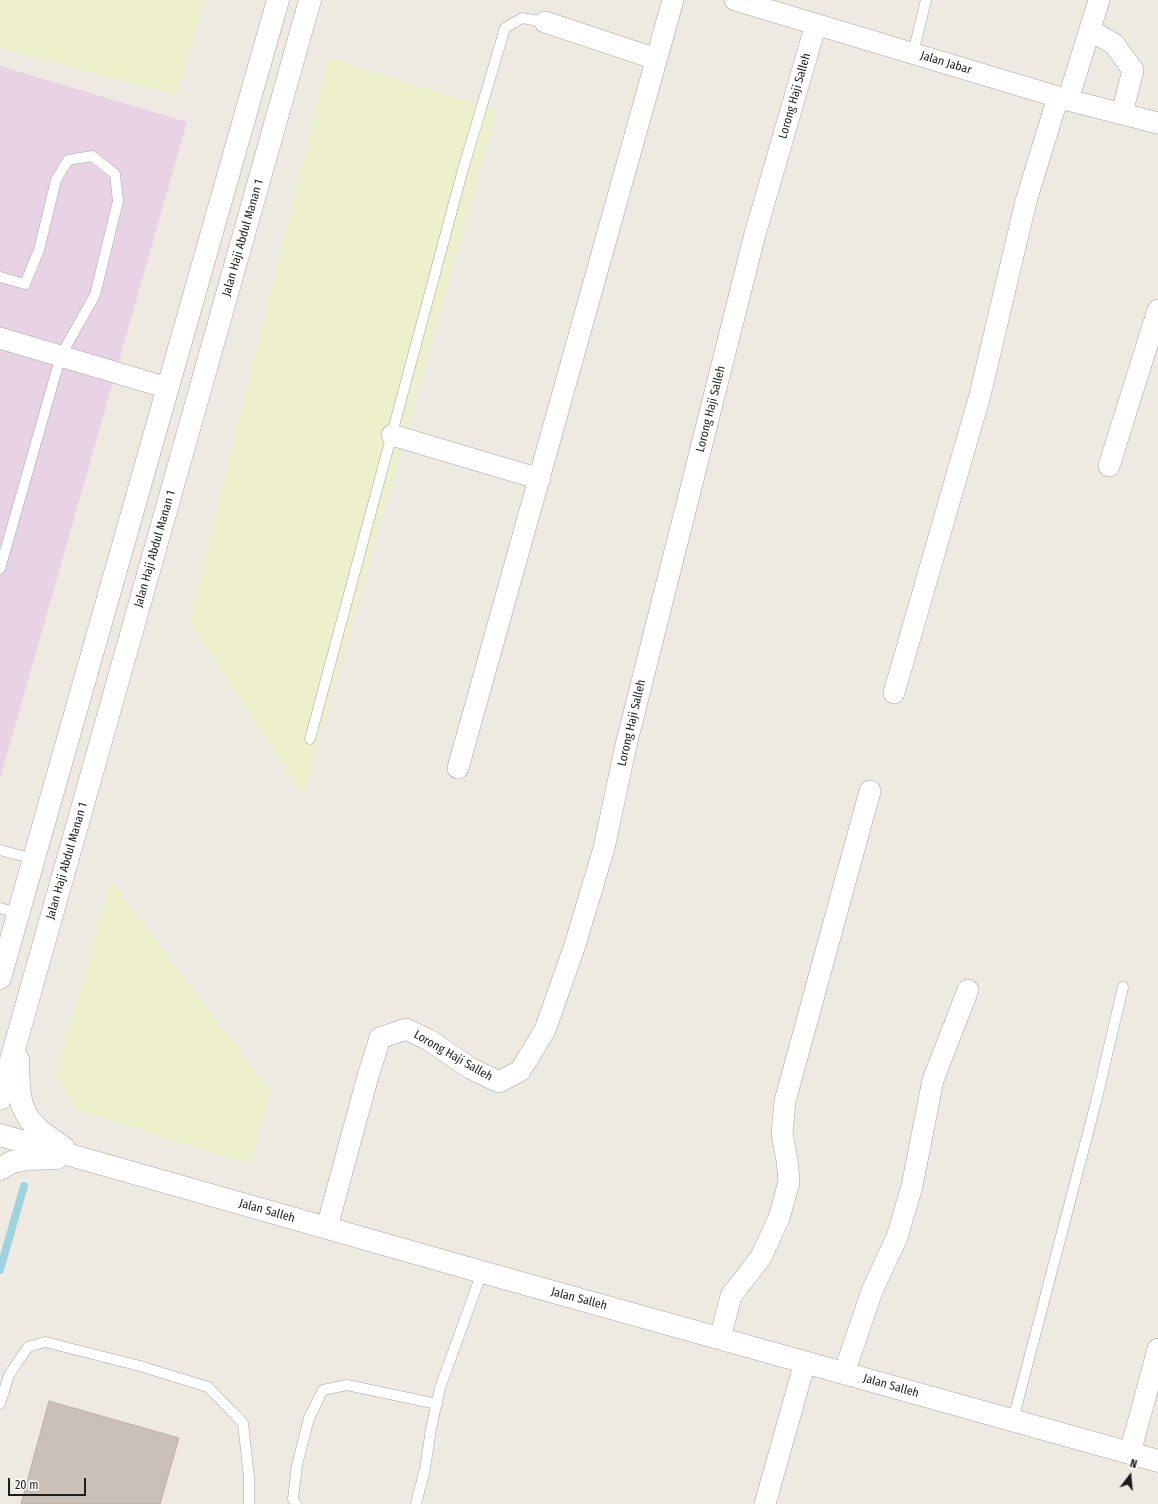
<!DOCTYPE html>
<style>
body{margin:0}
#map{position:relative;width:1158px;height:1504px;overflow:hidden;background:#efeae1;font-family:"Fira Sans Condensed",sans-serif}
canvas{display:block}
.north{position:absolute;left:1110px;top:1456px;width:40px;height:40px;-webkit-text-stroke:3px #fff;paint-order:stroke;rotate:16deg;font-size:11px;font-weight:700;line-height:16px;text-align:center;color:#1d1d1d}
.north::after{content:'';display:block;margin:auto;width:14px;height:18px;background:#1d1d1d;clip-path:polygon(50% 0,100% 100%,50% 72%,0 100%)}
.scale{position:absolute;left:8px;top:1478px;width:78px;height:18px;box-sizing:border-box;border:2px solid #1d1d1d;border-top:0;padding-left:5px;font-size:12px;line-height:14px;white-space:nowrap;color:#1d1d1d;-webkit-text-stroke:3px #fff;paint-order:stroke}
</style>
<div id="map">
<canvas width="1158" height="1504"></canvas>
<div class="north">N</div>
<div class="scale">20 m</div>
</div>
<script>
const ctx = document.querySelector('canvas').getContext('2d');
ctx.lineJoin = 'round';
function paint(path, color) { ctx.fillStyle = color; ctx.fill(path, 'evenodd'); }
const shape = rows => new Path2D(rows.map(r => 'M' + r).join(''));
function stroke(path, color, width, dash) { ctx.strokeStyle = color; ctx.lineWidth = width; ctx.lineCap = dash ? 'butt' : 'round'; ctx.setLineDash(dash || []); ctx.stroke(path); }
function drawText(font, color, halo, rows, align = 'center') {
  ctx.font = font + ' "Fira Sans Condensed",sans-serif'; ctx.lineWidth = 3; ctx.setLineDash([]); ctx.textBaseline = 'middle'; ctx.strokeStyle = halo; ctx.fillStyle = color; for (const [text, x, y, turn = 0] of rows) {
    ctx.save(); ctx.translate(x, y); ctx.rotate((+turn || 0) * Math.PI / 180); ctx.textAlign = isNaN(turn) ? turn : align; if (halo) ctx.strokeText(text, 0, 0); ctx.fillText(text, 0, 0); ctx.restore();
  }
}
const industrial = shape([
 [0,66,187,122,0,779]
]);
const farmland = shape([
 [0,0,205,0,176,95,0,48],
 [329,58,497,111,303,796,190,621],
 [111,881,270,1091,251,1165,79,1111,56,1075]
]);
const stream = shape([
 [0,1270,24,1186]
]);
const building = shape([
 [49,1401,179,1438,160,1504,21,1504,49,1401]
]);
const service = shape([
 [913,53,926,0],
 [0,277,25,284,39,250,56,180,68,160,92,156,115,174,118,201,95,295,61,355,0,569],
 [310,739,462,173,505,28,522,18,545,22],
 [0,850,34,859],
 [0,908,18,913],
 [0,1404,9,1375,28,1347,45,1342,140,1366,208,1387,243,1423,249,1477,249,1504],
 [1013,1420,1096,1102,1123,987],
 [296,1504,293,1499,297,1465,309,1418,323,1390,347,1385,437,1404],
 [416,1504,425,1469,431,1429,440,1388,482,1272]
]);
const minor = shape([
 [735,0,1068,100,1158,123],
 [545,22,656,59],
 [1090,30,1114,44,1133,70,1122,113],
 [1068,100,1099,0],
 [0,338,168,388],
 [392,435,540,479],
 [1109,466,1158,310],
 [894,693,980,395,1026,201,1058,97],
 [458,768,673,0],
 [327,1227,368,1076,380,1038,406,1029,429,1040,470,1068,499,1082,520,1071,545,1030,575,945,604,848,626,745,755,234,816,24],
 [720,1338,731,1296,761,1257,779,1218,789,1182,787,1160,782,1134,785,1101,870,791],
 [844,1373,872,1291,897,1237,912,1186,933,1080,968,990],
 [1130,1453,1158,1349],
 [765,1504,805,1362]
]);
const tertiary = shape([
 [0,978,278,0],
 [18,1059,19,1090,22,1105,29,1119,40,1131,64,1148],
 [0,1099,310,0],
 [0,1135,482,1272,1158,1461],
 [0,1169,12,1162,28,1159,57,1158]
]);
const streetNames = [
 ["Jalan Jabar",946,63,17],
 ["Lorong Haji Salleh",795,96,-74],
 ["Jalan Haji Abdul Manan 1",243,238,-74],
 ["Lorong Haji Salleh",711,409,-76],
 ["Jalan Haji Abdul Manan 1",155,549,-74],
 ["Lorong Haji Salleh",632,723,-77],
 ["Jalan Haji Abdul Manan 1",67,861,-74],
 ["Lorong Haji Salleh",453,1056,30],
 ["Jalan Salleh",267,1211,16],
 ["Jalan Salleh",579,1299,15],
 ["Jalan Salleh",891,1386,16]
];
paint(industrial, '#e8d3e5');
paint(farmland, '#eeefcb');
stroke(stream, '#9ed4e0', 8);
paint(building, '#cbc0b7');
stroke(building, '#c1afa3', 1);
stroke(service, '#a4a4a4', 11);
stroke(minor, '#a4a4a4', 22);
stroke(tertiary, '#a4a4a4', 23);
stroke(service, '#fff', 10);
stroke(minor, '#fff', 21);
stroke(tertiary, '#fff', 22);
drawText('12px', '#1d1d1d', '#fff', streetNames);
</script>
